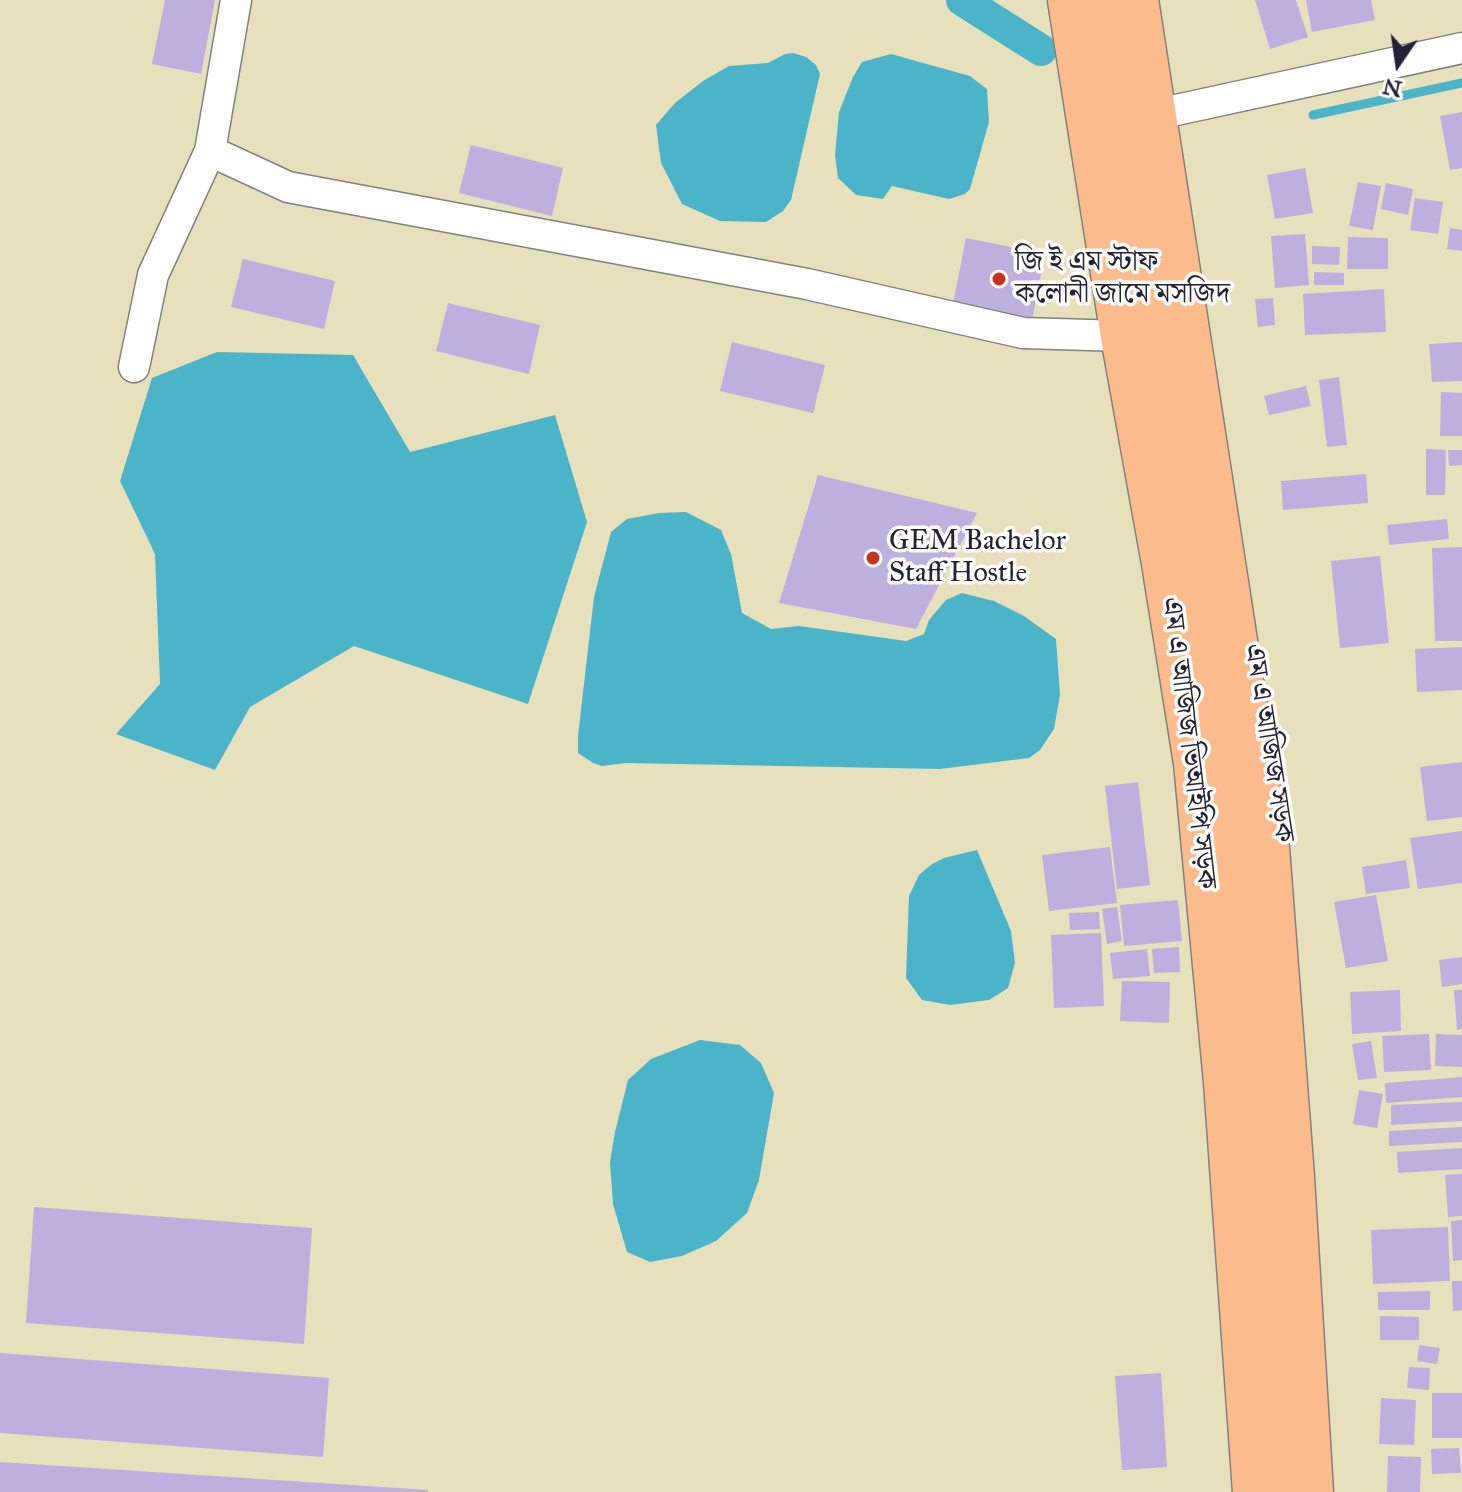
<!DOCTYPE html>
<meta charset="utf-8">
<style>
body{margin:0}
#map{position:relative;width:1462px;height:1492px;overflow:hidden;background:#e7e0bc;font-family:"IM FELL Great Primer",serif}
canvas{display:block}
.north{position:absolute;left:1358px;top:24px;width:80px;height:80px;-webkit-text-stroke:6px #fdfcf7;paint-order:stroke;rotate:193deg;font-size:22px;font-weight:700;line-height:32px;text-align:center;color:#22223b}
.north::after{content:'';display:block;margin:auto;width:28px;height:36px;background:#22223b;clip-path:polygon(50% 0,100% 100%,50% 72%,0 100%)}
</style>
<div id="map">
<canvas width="1462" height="1492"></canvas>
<div class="north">N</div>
</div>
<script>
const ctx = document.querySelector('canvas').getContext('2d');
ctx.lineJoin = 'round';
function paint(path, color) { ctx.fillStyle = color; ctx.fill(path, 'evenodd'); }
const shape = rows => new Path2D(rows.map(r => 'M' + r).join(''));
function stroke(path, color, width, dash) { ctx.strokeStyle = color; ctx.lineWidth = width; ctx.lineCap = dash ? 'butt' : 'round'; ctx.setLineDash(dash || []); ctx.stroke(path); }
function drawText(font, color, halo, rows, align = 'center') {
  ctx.font = font + ' "IM FELL Great Primer","Noto Serif Bengali",serif'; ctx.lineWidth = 7; ctx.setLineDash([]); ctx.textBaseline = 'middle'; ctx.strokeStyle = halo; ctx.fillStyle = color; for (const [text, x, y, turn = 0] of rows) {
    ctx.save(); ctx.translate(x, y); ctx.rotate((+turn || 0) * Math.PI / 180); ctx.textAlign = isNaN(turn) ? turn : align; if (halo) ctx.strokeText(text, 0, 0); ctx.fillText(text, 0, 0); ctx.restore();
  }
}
const water = shape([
 [793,53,806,57,816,65,820,74,791,200,783,211,766,222,720,221,682,204,661,163,656,125,675,103,703,81,729,66,768,63,785,54],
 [891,54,970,76,987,89,989,122,970,189,965,194,949,199,892,186,883,199,856,195,838,178,835,155,839,112,853,77,862,62],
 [217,352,353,355,410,452,555,415,587,522,528,704,354,646,250,707,215,770,116,734,160,684,155,554,120,481,152,378],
 [686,512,721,530,731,554,742,613,771,629,799,626,906,641,924,634,929,620,946,600,962,593,994,601,1024,616,1056,639,1060,695,1054,729,1040,750,1029,758,940,769,626,763,602,766,593,763,578,753,578,736,594,597,611,532,627,519,659,513],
 [977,850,1011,931,1015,963,1008,988,989,1000,950,1005,922,1000,906,978,909,896,919,875,932,864,944,858],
 [700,1040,740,1045,761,1063,774,1093,759,1180,747,1213,716,1241,682,1256,650,1262,627,1252,613,1204,610,1162,615,1132,628,1080,651,1059]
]);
const stream = shape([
 [1313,115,1462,83]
]);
const canal = shape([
 [962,0,1041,50]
]);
const building = shape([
 [165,0,215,0,201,74,152,64],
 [1255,0,1296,0,1308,37,1270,49],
 [1306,0,1371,0,1375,20,1312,32],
 [1462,112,1462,168,1450,170,1440,116],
 [471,145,563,168,552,216,459,193],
 [1305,168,1313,213,1275,219,1267,175],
 [1358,182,1381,186,1373,230,1349,226],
 [1386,183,1413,189,1408,215,1381,209],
 [1415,198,1443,202,1438,234,1410,230],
 [1450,228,1462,230,1462,251,1447,249],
 [1305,234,1309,285,1275,288,1271,236],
 [1348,237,1388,238,1388,269,1347,269],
 [966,238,1045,254,1032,320,953,304],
 [1312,246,1340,247,1339,265,1312,264],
 [243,259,335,281,324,329,231,307],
 [1314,272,1344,273,1344,285,1314,285],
 [1384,289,1386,332,1305,335,1303,294],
 [1273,298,1275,325,1258,327,1255,299],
 [448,303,540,325,529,374,436,351],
 [732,342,825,365,813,413,720,391],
 [1462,342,1462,381,1432,382,1429,344],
 [1339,377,1347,445,1327,447,1319,380],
 [1306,386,1311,406,1269,415,1264,396],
 [1441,392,1462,393,1462,436,1440,436],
 [1426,449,1446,450,1445,495,1426,495],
 [1448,450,1462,450,1462,465,1449,466],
 [1366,474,1368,503,1283,510,1281,481],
 [818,475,977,513,916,629,779,603],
 [1447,519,1449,539,1389,545,1387,525],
 [1462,547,1462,641,1435,641,1432,548],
 [1380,556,1389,643,1340,648,1331,561],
 [1462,647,1462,690,1417,692,1415,649],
 [1462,762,1462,817,1427,821,1420,767],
 [1138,782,1150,885,1117,889,1105,786],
 [1462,831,1462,883,1418,889,1410,838],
 [1110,847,1117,903,1049,911,1042,855],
 [1406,860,1410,888,1366,894,1362,867],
 [1376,895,1388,961,1346,968,1334,902],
 [1178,900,1182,941,1124,946,1120,905],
 [1117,907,1122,941,1107,944,1102,909],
 [1099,912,1100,929,1070,930,1069,913],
 [1101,933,1104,1006,1054,1008,1051,935],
 [1179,947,1180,972,1154,973,1152,949],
 [1147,949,1150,976,1113,979,1110,953],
 [1462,957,1462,984,1442,987,1439,960],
 [1122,981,1170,982,1169,1023,1120,1021],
 [1400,990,1401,1031,1352,1034,1350,992],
 [1454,990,1462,990,1462,1029,1457,1030],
 [1429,1034,1431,1070,1384,1072,1382,1036],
 [1436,1034,1462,1035,1462,1067,1435,1066],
 [1371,1041,1377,1078,1358,1080,1352,1044],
 [1462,1077,1462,1097,1386,1103,1385,1083],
 [1359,1090,1383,1094,1377,1128,1353,1124],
 [1462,1102,1462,1121,1391,1125,1391,1105],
 [1462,1127,1462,1142,1389,1146,1389,1131],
 [1462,1148,1462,1169,1398,1173,1397,1152],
 [1462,1174,1462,1216,1448,1217,1445,1175],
 [34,1207,312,1228,304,1344,26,1323],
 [1462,1220,1462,1260,1453,1261,1451,1221],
 [1448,1227,1450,1281,1373,1284,1371,1230],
 [1452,1281,1462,1281,1462,1310,1453,1311],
 [1430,1291,1430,1310,1378,1310,1378,1292],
 [1380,1316,1419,1317,1419,1340,1380,1340],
 [1419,1345,1440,1348,1437,1364,1417,1361],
 [0,1353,329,1378,323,1457,0,1433],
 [1409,1367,1430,1368,1429,1390,1407,1388],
 [1161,1373,1167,1467,1122,1470,1115,1376],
 [1432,1393,1462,1393,1462,1438,1432,1438],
 [1381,1398,1416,1400,1414,1445,1379,1444],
 [1459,1448,1461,1473,1432,1474,1431,1449],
 [1388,1456,1421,1457,1420,1492,1387,1492],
 [0,1462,428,1490,428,1492,0,1492]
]);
const minor = shape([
 [1167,112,1462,48],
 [210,151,236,0],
 [134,367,153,275,210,151,288,187,807,284,1023,333,1123,336]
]);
const primary = shape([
 [1070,0,1123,336,1164,563,1196,763,1226,1082,1255,1492]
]);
const trunk = shape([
 [1097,0,1233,854,1243,1017,1270,1336,1279,1492],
 [1136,0,1267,848,1292,1177,1311,1492]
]);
const markers = [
 [999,279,8,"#c8321e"],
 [873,558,8,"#c8321e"]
];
const poiNames = [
 ["জি ই এম স্টাফ",1015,263],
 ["কলোনী জামে মসজিদ",1015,295],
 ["GEM Bachelor",889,542],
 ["Staff Hostle",889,574]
];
const streetNames = [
 ["এম এ আজিজ ভিআইপি সড়ক",1188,743,83],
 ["এম এ আজিজ সড়ক",1268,743,81]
];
paint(water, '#4bb4c9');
stroke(stream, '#4bb4c9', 9);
stroke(canal, '#4bb4c9', 32);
paint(building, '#bfafdf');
stroke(minor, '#84817c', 33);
stroke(primary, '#84817c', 47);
stroke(trunk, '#84817c', 47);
stroke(minor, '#fff', 30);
stroke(primary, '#fbbb8d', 44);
stroke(trunk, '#fbbb8d', 44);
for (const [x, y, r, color] of markers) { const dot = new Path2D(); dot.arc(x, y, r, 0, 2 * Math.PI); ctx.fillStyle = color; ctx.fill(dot); stroke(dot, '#fdfcf7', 3); }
drawText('28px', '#22223b', '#fdfcf7', poiNames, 'left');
drawText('28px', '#22223b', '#fdfcf7', streetNames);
</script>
